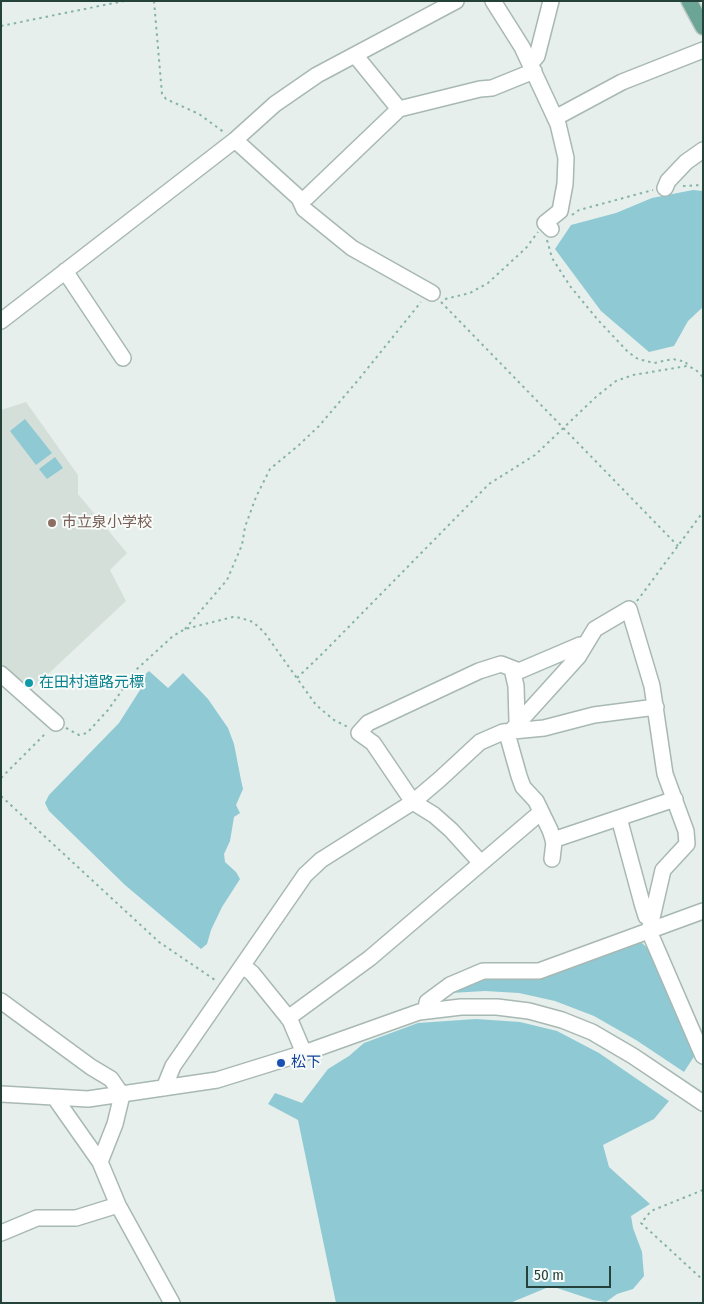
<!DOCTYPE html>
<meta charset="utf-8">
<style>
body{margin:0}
#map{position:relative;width:704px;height:1304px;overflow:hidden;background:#e6efeb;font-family:"Fira Sans Condensed",sans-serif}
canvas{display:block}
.frame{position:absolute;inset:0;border:2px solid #24423a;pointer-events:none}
.scale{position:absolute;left:526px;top:1266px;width:85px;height:22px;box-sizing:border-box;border:2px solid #24423a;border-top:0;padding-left:6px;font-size:15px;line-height:18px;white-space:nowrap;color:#24423a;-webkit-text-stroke:4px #f7fbf9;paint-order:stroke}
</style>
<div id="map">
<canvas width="704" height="1304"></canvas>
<div class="frame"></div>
<div class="scale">50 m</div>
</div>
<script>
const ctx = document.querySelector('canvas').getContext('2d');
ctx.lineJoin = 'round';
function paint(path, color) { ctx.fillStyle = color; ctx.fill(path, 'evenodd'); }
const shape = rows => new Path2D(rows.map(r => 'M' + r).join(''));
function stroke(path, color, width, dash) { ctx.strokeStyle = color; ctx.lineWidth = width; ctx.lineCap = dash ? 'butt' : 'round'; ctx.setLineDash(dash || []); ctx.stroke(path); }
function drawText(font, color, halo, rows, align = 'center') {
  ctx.font = font + ' "Fira Sans Condensed","Noto Sans JP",sans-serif'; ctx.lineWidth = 4; ctx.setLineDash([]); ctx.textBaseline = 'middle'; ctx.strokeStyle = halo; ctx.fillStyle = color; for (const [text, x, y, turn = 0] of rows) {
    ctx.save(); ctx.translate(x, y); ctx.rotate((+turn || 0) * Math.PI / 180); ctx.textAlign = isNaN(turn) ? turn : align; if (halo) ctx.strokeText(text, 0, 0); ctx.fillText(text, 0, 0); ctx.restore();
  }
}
const built = shape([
 [26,402,78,475,78,494,127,553,110,570,126,601,30,691,1,668,1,410]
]);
const water = shape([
 [693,190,703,191,703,307,688,321,674,346,649,352,601,311,555,249,571,225,616,213,652,198],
 [25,419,52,453,36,465,10,431],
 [55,457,63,468,47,479,39,469],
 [149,671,168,688,183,673,208,699,228,728,234,744,241,780,243,789,236,805,240,813,234,817,230,841,224,854,225,862,236,872,240,879,222,907,211,930,207,944,201,949,125,885,49,811,45,803,49,795,119,723,140,690,143,676],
 [642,943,652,952,695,1055,684,1072,636,1040,594,1016,555,1001,519,993,485,991,451,993,469,981,493,975,521,977,531,980,570,967,621,945],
 [476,1019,520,1022,557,1031,599,1053,669,1101,654,1119,603,1145,609,1167,650,1204,631,1216,633,1228,642,1252,644,1276,633,1289,617,1294,606,1302,593,1300,551,1286,510,1303,336,1303,298,1120,268,1104,275,1093,302,1103,328,1069,349,1056,364,1043,418,1023]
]);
const path = shape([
 [154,1,162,94,166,99,199,114,225,133],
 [1,26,124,1],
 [683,186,703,185],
 [572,215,579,210,653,190],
 [547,240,552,258,570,286,598,320,628,352,638,359,654,363,673,359,686,362,687,365],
 [445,299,470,293,488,283,526,248,538,232],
 [441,302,678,546],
 [637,601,703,512],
 [185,629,227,580,242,545,245,527,256,497,270,469,299,445,319,426,359,379,421,302],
 [297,678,323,653,489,484,535,455,597,396,616,381,633,375,687,366,695,369,703,377],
 [66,728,79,735,87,733,108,710,137,669,173,636,185,629,233,617,241,618,253,622,264,632,316,705,334,720,348,727],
 [1,778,47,732],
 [1,796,159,942,215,980],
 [703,1190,651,1211,641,1223,703,1280]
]);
const minor = shape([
 [493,1,522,47,558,124,566,158,565,184,560,211,545,223,551,229],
 [355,55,399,109],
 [530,64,537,56,551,1],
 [555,118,622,82,703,50],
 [235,140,299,198,304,209,352,248,432,293],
 [665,188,668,181,686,162,703,150],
 [301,201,307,197,399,109,480,89,492,88,534,71],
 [65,271,123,358],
 [1,321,235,140,275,104,317,75,456,1],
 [514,669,513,673,516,686,517,721,519,723],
 [1,674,56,723],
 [619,818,642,903,646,916,651,916],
 [553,840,675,799],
 [552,859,554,842,550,830,536,801,523,787,519,776,508,737,511,731,578,657,595,629,629,609,652,686,665,774,686,831,687,844,663,870,649,931,703,1056],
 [481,863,451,830,434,815,413,802,373,743,359,733,368,723,479,671,501,664,519,671,580,645,584,647],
 [243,966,252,973,290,1020,304,1053],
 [1,1001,91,1067,111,1079,122,1095,115,1124,100,1162],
 [426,1011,427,1002,450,985,483,971,539,971,703,911],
 [288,1018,370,958,541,812],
 [164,1088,173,1066,305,875,321,860,413,802,440,779,480,742,503,732,544,728,594,715,656,707],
 [1,1094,88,1099,217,1080,304,1053,419,1012,461,1007,497,1007,529,1011,562,1020,592,1032,633,1056,703,1103],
 [55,1098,100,1162,118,1205,172,1303],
 [1,1233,37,1218,76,1218,118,1205]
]);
const major = shape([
 [689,1,703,27]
]);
const markers = [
 [52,523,5,"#8d6e63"],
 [29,683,5,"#0f9aa8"],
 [281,1063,5,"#1a4fb4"]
];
const educationNames = [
 ["市立泉小学校",62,523]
];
const cultureNames = [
 ["在田村道路元標",39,683]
];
const transitNames = [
 ["松下",291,1063]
];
paint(built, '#d4dfda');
paint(water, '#8ec9d4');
stroke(minor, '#a8b8b2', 18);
stroke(major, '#c2cac8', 18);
stroke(path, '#86b3a5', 2, [2.5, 4]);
stroke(minor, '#fff', 15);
stroke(major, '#6aa596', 15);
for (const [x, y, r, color] of markers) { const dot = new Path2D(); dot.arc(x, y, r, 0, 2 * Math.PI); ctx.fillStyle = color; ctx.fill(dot); stroke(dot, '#f7fbf9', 2); }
drawText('15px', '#785e54', '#f7fbf9', educationNames, 'left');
drawText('15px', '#0d838f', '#f7fbf9', cultureNames, 'left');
drawText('15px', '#164399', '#f7fbf9', transitNames, 'left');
</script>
